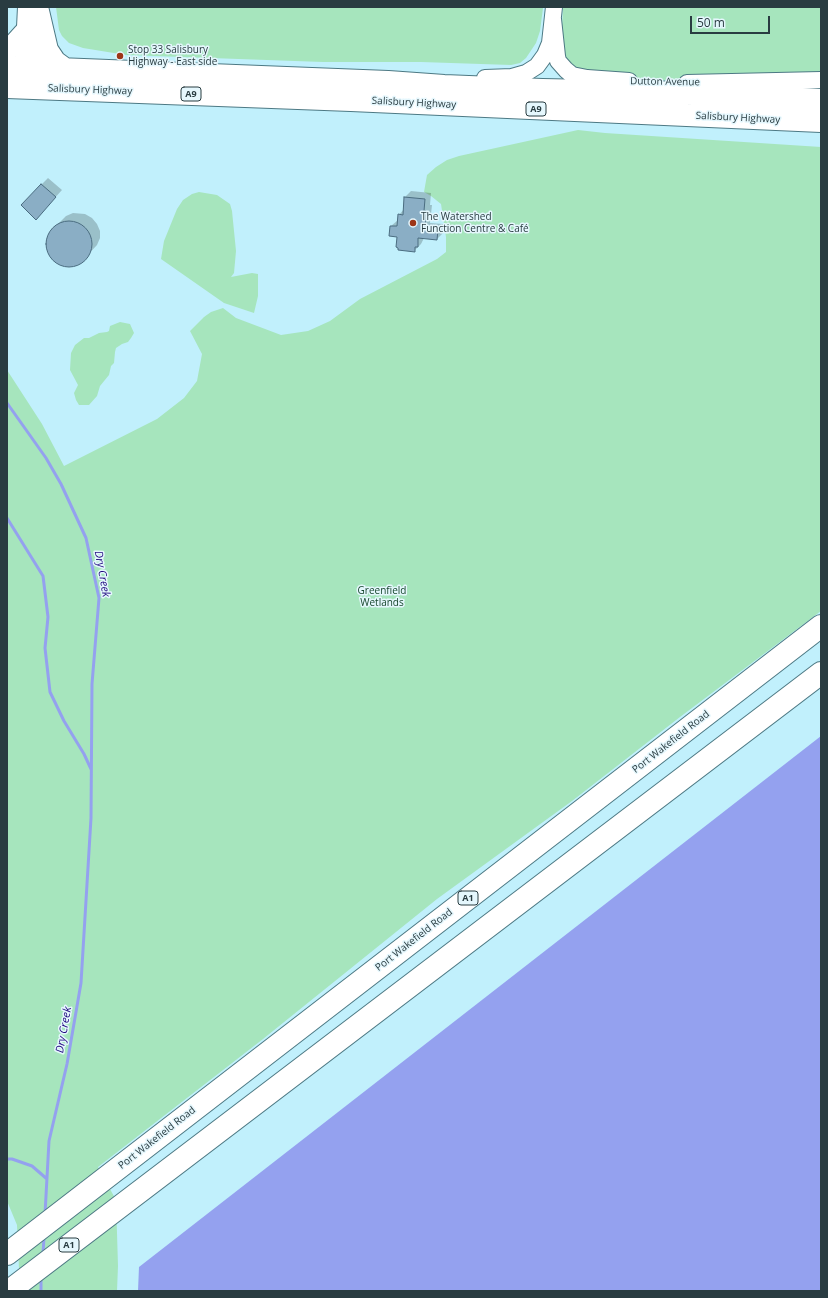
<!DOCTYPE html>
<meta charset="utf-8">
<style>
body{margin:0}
#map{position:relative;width:828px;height:1298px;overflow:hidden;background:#c1f0fc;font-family:"Open Sans",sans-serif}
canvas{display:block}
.frame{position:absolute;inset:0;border:8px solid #293c41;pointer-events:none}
.scale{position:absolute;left:690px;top:16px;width:80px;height:18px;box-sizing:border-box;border:2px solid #293c41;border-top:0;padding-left:5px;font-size:12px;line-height:14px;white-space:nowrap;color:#293c41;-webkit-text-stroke:3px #e5f7fd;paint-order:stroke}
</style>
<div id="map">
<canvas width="828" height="1298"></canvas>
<div class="frame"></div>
<div class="scale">50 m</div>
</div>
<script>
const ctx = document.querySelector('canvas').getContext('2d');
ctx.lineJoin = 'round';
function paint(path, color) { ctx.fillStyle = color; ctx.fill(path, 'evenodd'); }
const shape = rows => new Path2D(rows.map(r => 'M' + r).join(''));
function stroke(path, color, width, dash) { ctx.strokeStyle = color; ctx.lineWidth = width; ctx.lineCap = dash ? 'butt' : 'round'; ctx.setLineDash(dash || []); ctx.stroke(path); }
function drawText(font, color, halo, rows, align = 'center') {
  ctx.font = font + ' "Open Sans",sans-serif'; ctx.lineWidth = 3; ctx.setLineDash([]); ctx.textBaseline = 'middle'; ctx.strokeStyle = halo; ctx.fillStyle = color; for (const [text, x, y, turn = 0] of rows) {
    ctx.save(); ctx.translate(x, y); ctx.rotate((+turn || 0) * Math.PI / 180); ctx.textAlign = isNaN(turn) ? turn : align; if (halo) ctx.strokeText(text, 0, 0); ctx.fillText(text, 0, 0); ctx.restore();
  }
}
const green = shape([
 [56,7,542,7,543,8,540,31,536,43,526,58,520,63,511,65,421,62,323,62,126,55,83,48,69,43,62,36,59,30],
 [563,7,821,7,821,77,699,81,611,79,581,72,565,60,561,50],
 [578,130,605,133,821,147,821,611,680,717,572,801,437,899,263,1039,98,1167,116,1200,118,1266,117,1291,20,1291,17,1225,7,1201,7,370,42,424,64,466,157,419,184,398,197,381,202,354,190,331,204,317,211,312,223,308,236,318,281,335,308,331,330,321,360,299,437,259,446,252,446,237,441,204,431,196,424,192,427,175,436,167,447,160,459,156],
 [199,192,217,195,230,204,232,211,236,251,234,273,231,277,252,273,258,274,258,296,254,313,224,303,161,259,164,241,177,209,183,200,192,194],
 [120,322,130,324,134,333,131,338,128,342,122,344,116,348,115,352,114,363,111,366,109,375,100,386,97,396,89,405,79,405,76,400,74,393,78,385,70,370,71,353,75,345,84,338,89,338,99,333,107,332,109,331,110,326]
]);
const water = shape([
 [821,736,821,1291,138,1291,139,1267]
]);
const shadow = shape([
 [48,178,62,190,42,212,41,185],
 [411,191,431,193,430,205,432,205,430,223,443,224,443,233,437,239,424,238,421,244,414,251,398,236,390,235,391,226,398,220,399,215,404,209,405,197],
 [73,213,85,214,92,218,97,224,100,231,100,238,97,245,83,260,77,264,70,266,62,264,53,259,49,252,47,245,48,237,51,231,66,216]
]);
const stream = shape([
 [7,403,46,458,61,484,86,538,99,598,92,684,91,818,81,983,67,1064,49,1141,45,1214],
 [7,518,43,576,48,617,45,648,50,692,64,721,84,754,91,769],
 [7,1159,12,1159,32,1166,47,1179],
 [43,1254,44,1237],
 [41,1291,41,1277]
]);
const building = shape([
 [41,184,56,197,36,220,21,205,41,184],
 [404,197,425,199,424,211,426,211,425,229,438,230,437,240,418,238,418,247,415,247,415,252,398,250,398,248,396,247,397,237,389,236,390,226,397,226,398,214,403,215,404,197],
 '46 244a23 23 0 1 1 46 0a23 23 0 1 1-46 0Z'
]);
const minor = shape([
 [553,19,557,56,558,61,566,70,572,75,587,78,629,81],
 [23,68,26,7],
 [35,68,36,28],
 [485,78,512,77,526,73,537,66,545,55,550,43,554,7],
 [687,83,821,80]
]);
const highway = shape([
 [37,7,47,50,55,62,66,70],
 [7,49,15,44,24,34],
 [7,67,388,82,444,86,542,90,689,93,821,100],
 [7,87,351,100,821,121],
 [7,1254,821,626],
 [9,1291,821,673]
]);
const markers = [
 [120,56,4,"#9d3517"],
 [413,223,4,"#9d3517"]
];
const shields = [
 [191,94,20],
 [536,109,20],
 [468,898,20],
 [69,1245,20]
];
const shieldNames = [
 ["A9",191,94],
 ["A9",536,109],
 ["A1",468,898],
 ["A1",69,1245]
];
const poiNames = [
 ["Stop 33 Salisbury",128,50],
 ["Highway - East side",128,62],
 ["The Watershed",421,217],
 ["Function Centre & Café",421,229]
];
const streetNames = [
 ["Dutton Avenue",665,82,1],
 ["Salisbury Highway",90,90,2],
 ["Salisbury Highway",414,103,3],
 ["Salisbury Highway",738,118,3],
 ["Port Wakefield Road",671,742,-38],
 ["Port Wakefield Road",414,940,-38],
 ["Port Wakefield Road",157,1138,-38]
];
const parkNames = [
 ["Greenfield",382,591],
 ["Wetlands",382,603]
];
const waterNames = [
 ["Dry Creek",102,574,80],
 ["Dry Creek",64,1030,-80]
];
paint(green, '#a6e5bd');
paint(water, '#94a1ef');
paint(shadow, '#0003');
stroke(stream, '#94a1ef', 3);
paint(building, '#8aaec5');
stroke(building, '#4a6c80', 1);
stroke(minor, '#4d7984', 18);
stroke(highway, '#4d7984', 24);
stroke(minor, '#fff', 16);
stroke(highway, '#fff', 22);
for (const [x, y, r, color] of markers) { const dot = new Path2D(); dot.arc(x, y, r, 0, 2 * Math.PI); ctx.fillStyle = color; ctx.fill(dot); stroke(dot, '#e5f7fd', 1.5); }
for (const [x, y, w] of shields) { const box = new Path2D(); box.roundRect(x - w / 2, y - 7, w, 14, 3); ctx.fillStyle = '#e5f7fd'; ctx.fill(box); stroke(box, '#293c41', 1); }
drawText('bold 9px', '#293c41', null, shieldNames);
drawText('10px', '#293c41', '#e5f7fd', poiNames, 'left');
drawText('10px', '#293c41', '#e5f7fd', streetNames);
drawText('10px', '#16462c', '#e5f7fd', parkNames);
drawText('italic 11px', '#200a7f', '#e5f7fd', waterNames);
</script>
